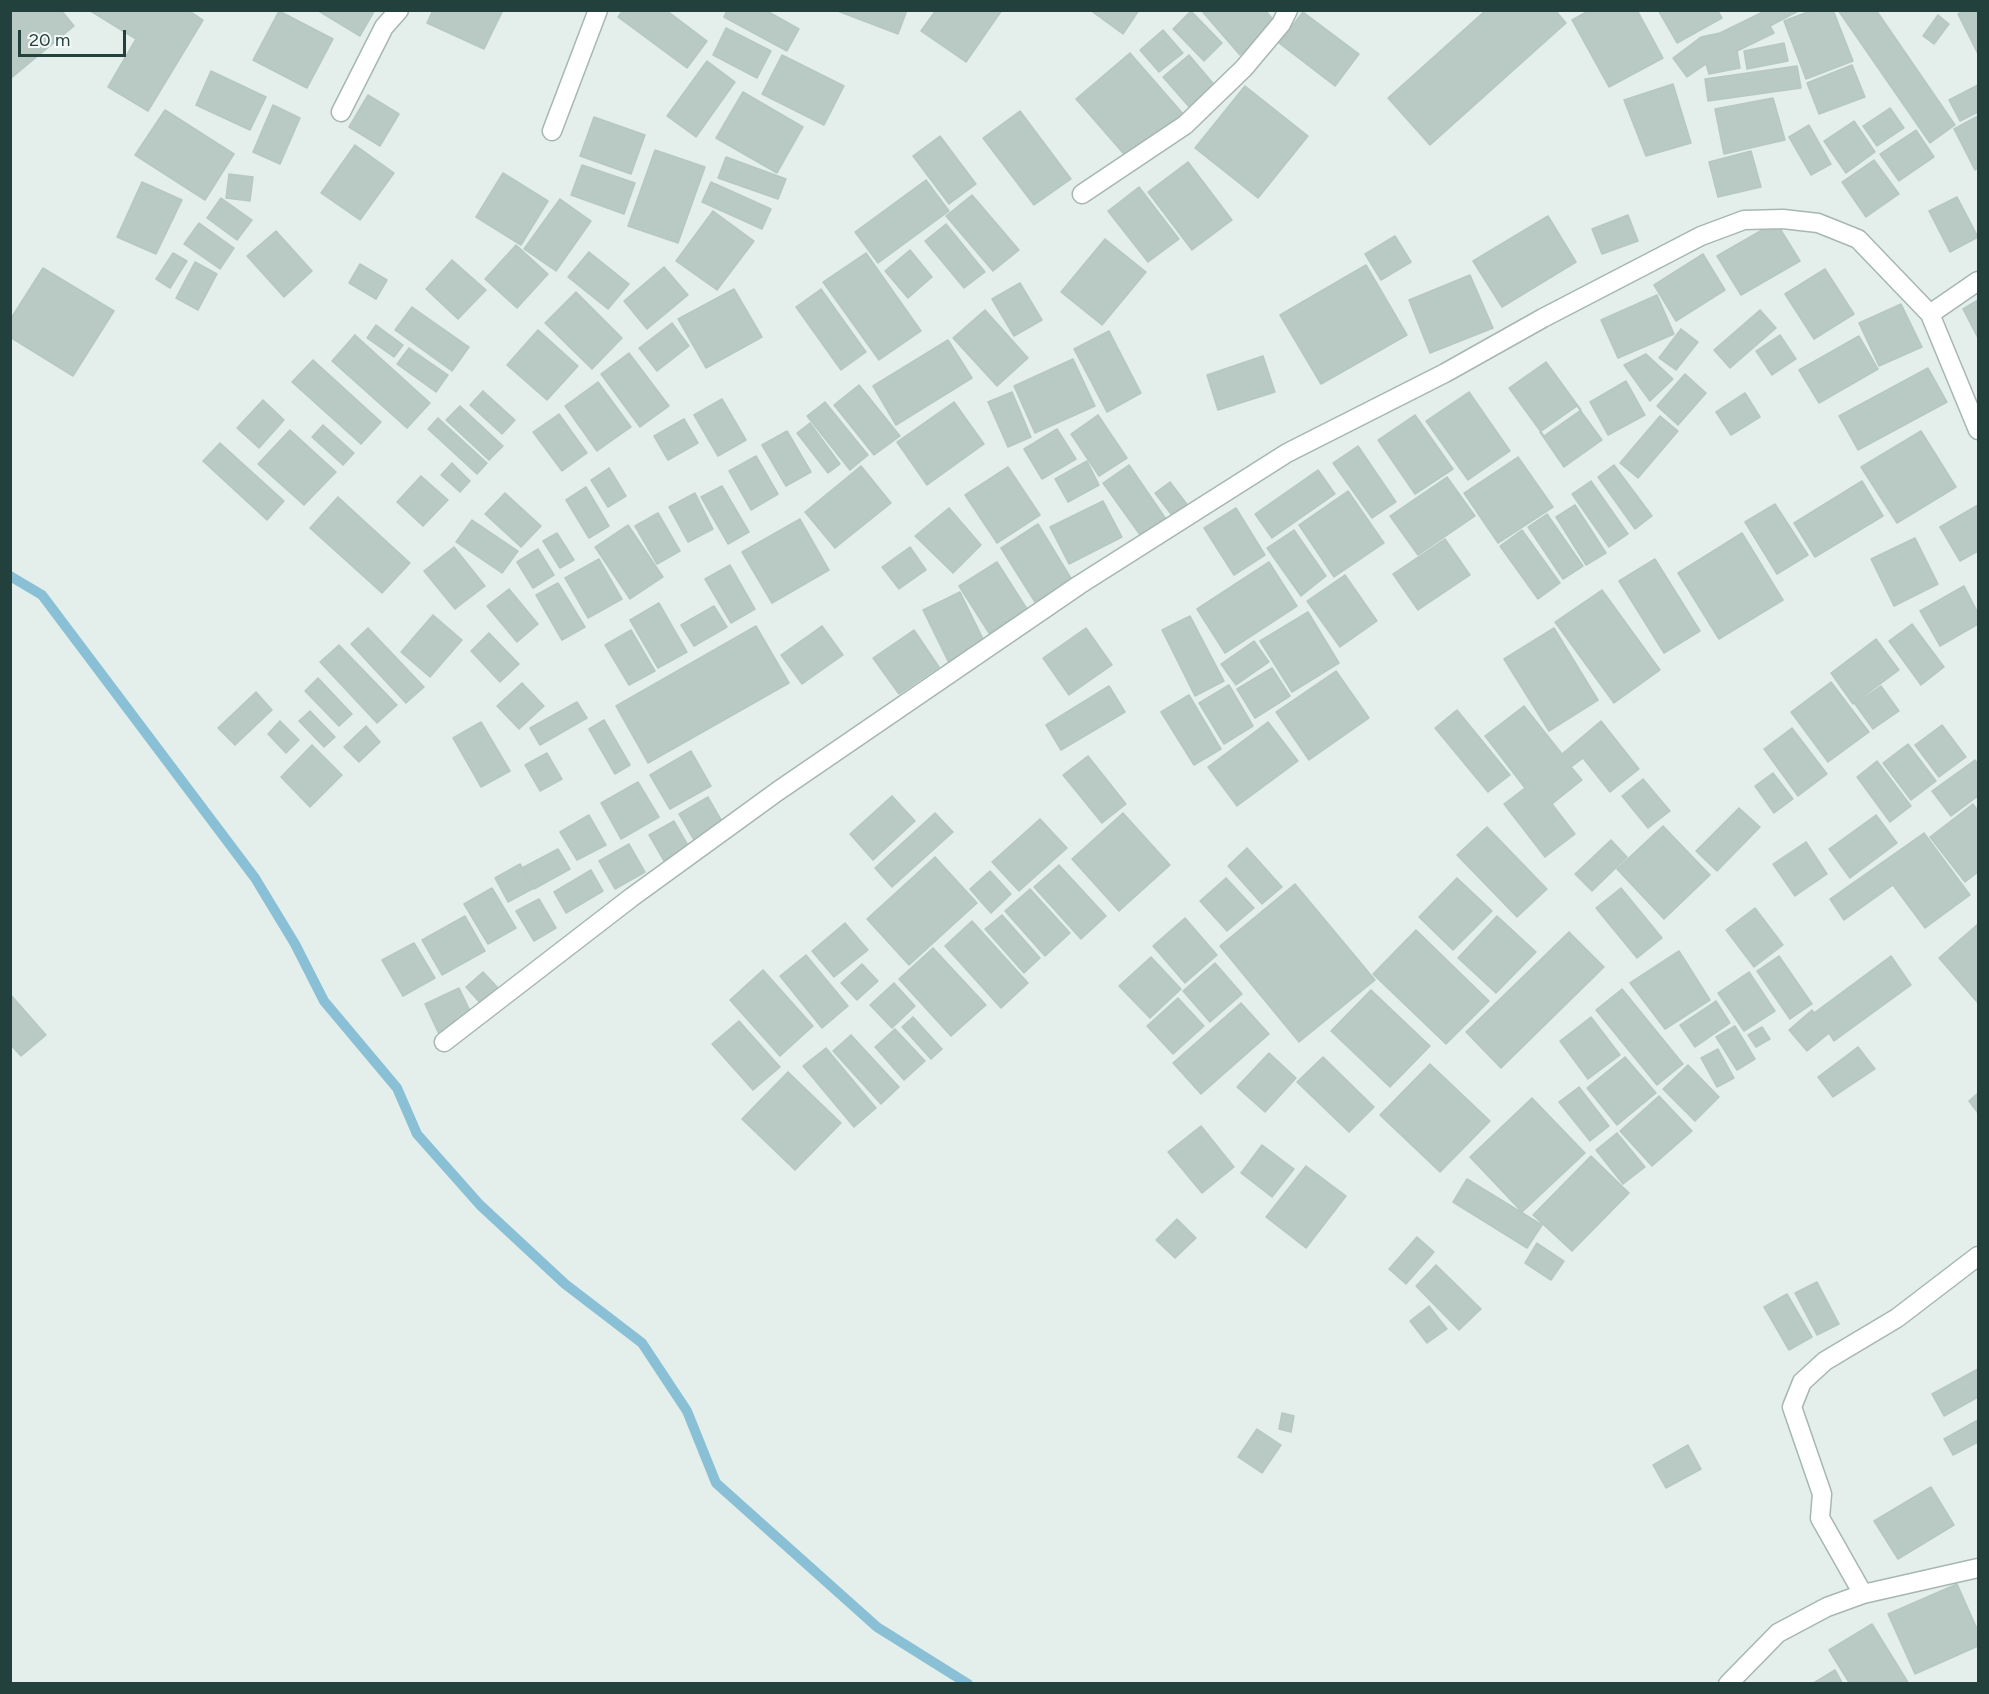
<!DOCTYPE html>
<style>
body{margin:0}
#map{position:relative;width:1989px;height:1694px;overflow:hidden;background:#e4eeeb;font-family:Figtree,sans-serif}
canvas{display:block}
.frame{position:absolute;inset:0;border:12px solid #22413c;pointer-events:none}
.scale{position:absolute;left:18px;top:30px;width:108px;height:27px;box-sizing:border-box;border:3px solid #22413c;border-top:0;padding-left:8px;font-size:18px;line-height:21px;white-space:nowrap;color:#22413c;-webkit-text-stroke:4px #f5faf8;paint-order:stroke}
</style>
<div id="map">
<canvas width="1989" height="1694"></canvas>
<div class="frame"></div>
<div class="scale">20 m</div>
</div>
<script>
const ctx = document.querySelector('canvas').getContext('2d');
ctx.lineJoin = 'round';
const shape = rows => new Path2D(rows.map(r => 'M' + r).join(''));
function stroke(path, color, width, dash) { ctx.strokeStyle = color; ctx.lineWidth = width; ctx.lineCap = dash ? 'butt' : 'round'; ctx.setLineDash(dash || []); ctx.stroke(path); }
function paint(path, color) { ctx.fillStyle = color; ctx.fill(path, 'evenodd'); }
const stream = shape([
 [10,576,42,595,255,878,295,944,324,1001,397,1088,417,1134,480,1205,565,1284,642,1343,687,1411,716,1483,877,1627,968,1684]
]);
const building = shape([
 [10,10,61,10,74,26,10,79,10,10],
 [89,10,188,10,203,20,148,111,108,87,136,39,89,10],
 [317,10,375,10,360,36,317,10],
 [433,10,503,10,484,49,427,23,433,10],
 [623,10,666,10,707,41,687,68,618,17,623,10],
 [727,10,765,10,799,29,787,51,724,17,727,10],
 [835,10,907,10,898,34,835,10],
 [936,10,1002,10,966,62,921,31,936,10],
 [1090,10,1139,10,1123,34,1090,10],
 [1201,10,1265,10,1277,24,1240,55,1201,10],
 [1486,10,1555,10,1566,23,1430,145,1388,98,1486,10],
 [1590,10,1637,10,1663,58,1609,87,1572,20,1590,10],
 [1658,10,1717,10,1722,18,1677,43,1658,10],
 [1767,10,1800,10,1770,26,1774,33,1737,51,1740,68,1709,74,1706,64,1687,77,1673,58,1701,37,1720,33,1767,10],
 [1813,10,1833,10,1853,61,1806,79,1784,21,1813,10],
 [1838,10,1876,10,1955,125,1930,143,1838,10],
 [1965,10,1978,10,1978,54,1958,14,1965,10],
 [279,11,333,39,307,88,253,60,279,11],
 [1191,11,1222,43,1204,61,1173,29,1191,11],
 [1303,12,1359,54,1335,86,1279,43,1303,12],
 [1938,15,1949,24,1934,44,1923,36,1938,15],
 [726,28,771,51,757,78,713,55,726,28],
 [1163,30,1183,53,1159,72,1140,50,1163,30],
 [1784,43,1788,61,1747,69,1744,51,1784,43],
 [1130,53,1184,115,1130,161,1076,99,1130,53],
 [782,55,844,86,824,125,762,94,782,55],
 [1189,55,1217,88,1191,109,1163,77,1189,55],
 [707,61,735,82,696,137,667,116,707,61],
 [1852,65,1865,97,1819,114,1807,83,1852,65],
 [1797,66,1801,88,1708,101,1705,79,1797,66],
 [211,71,266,97,250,130,196,105,211,71],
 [1673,84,1691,143,1646,156,1624,100,1673,84],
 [1978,85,1978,112,1960,121,1949,100,1978,85],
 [1245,86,1308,136,1258,198,1195,148,1245,86],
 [743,92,803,127,777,173,716,138,743,92],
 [368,95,399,114,380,146,349,127,368,95],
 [1773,98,1785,140,1724,154,1715,109,1773,98],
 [273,105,300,118,280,164,253,152,273,105],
 [1890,108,1904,128,1877,146,1863,126,1890,108],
 [165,110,234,154,205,200,135,155,165,110],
 [1020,111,1071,179,1034,205,983,138,1020,111],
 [1978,116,1978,168,1975,170,1954,129,1978,116],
 [594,117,645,135,631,174,580,156,594,117],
 [1854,121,1875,152,1846,173,1824,141,1854,121],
 [1809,125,1831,164,1811,175,1789,137,1809,125],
 [1916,130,1934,157,1899,181,1880,154,1916,130],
 [940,136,976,184,949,204,913,156,940,136],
 [355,145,394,173,360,220,321,193,355,145],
 [655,150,705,167,678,243,628,226,655,150],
 [1751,151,1761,187,1718,197,1709,162,1751,151],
 [726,157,786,179,778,199,718,178,726,157],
 [1874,160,1899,194,1866,217,1842,182,1874,160],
 [1188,162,1232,220,1192,250,1148,192,1188,162],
 [582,165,635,183,624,214,571,195,582,165],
 [503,173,548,201,521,245,476,217,503,173],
 [229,174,253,177,250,201,226,198,229,174],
 [926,180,949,211,878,263,855,232,926,180],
 [142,182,182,200,156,254,117,237,142,182],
 [711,182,771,209,762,229,702,202,711,182],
 [1139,187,1179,239,1148,262,1108,211,1139,187],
 [972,195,1019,250,993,271,946,216,972,195],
 [1957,197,1978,237,1950,252,1929,211,1957,197],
 [221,198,252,220,237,240,207,218,221,198],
 [560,199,591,221,556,271,524,249,560,199],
 [713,211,754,241,717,290,676,261,713,211],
 [1628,215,1638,241,1602,254,1592,229,1628,215],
 [1548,216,1576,262,1502,307,1473,261,1548,216],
 [1776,222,1800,261,1741,295,1717,256,1776,222],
 [199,223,234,248,220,269,184,244,199,223],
 [946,224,985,272,964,288,925,241,946,224],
 [276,231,312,271,284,297,247,256,276,231],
 [1395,236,1411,262,1381,280,1365,254,1395,236],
 [1105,239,1146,272,1102,325,1061,292,1105,239],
 [516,245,548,274,517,308,485,279,516,245],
 [910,250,932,277,908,298,885,271,910,250],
 [589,252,629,284,608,309,568,277,589,252],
 [173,253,187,261,170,288,156,279,173,253],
 [866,253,921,331,879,360,823,282,866,253],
 [1703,254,1725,290,1676,321,1654,285,1703,254],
 [452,260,486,290,458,319,426,289,452,260],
 [195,262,217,274,198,310,176,298,195,262],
 [360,264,387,280,376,299,349,283,360,264],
 [1366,265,1407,335,1321,384,1280,315,1366,265],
 [664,267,688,295,647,329,624,301,664,267],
 [43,268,114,311,73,376,10,337,10,320,43,268],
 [1825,269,1854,314,1814,339,1785,294,1825,269],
 [1470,275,1493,328,1430,353,1409,300,1470,275],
 [1020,283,1042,320,1014,336,992,299,1020,283],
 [734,289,762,337,706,368,678,319,734,289],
 [821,289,866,352,841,370,796,307,821,289],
 [576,292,622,338,592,369,545,323,576,292],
 [1657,295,1674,334,1618,358,1601,320,1657,295],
 [1978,300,1978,338,1963,309,1978,300],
 [1901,304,1922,347,1879,366,1859,323,1901,304],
 [412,307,469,347,452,371,395,330,412,307],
 [985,310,1028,358,997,386,953,338,985,310],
 [1760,310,1776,328,1730,368,1714,350,1760,310],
 [672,323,689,346,657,371,639,348,672,323],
 [376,325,403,345,394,357,367,338,376,325],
 [1681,329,1698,342,1676,370,1659,358,1681,329],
 [538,330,578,366,547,400,507,365,538,330],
 [1109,331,1141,393,1107,412,1074,349,1109,331],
 [355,335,430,403,407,428,332,361,355,335],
 [1780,335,1796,359,1772,375,1756,351,1780,335],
 [1859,336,1878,369,1819,403,1799,370,1859,336],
 [948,340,972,378,896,425,873,386,948,340],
 [409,348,448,375,436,392,397,364,409,348],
 [629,353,669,406,640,427,601,374,629,353],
 [1646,354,1673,379,1650,401,1624,365,1646,354],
 [1263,356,1275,392,1218,410,1207,375,1263,356],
 [1073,359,1095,406,1035,433,1014,386,1073,359],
 [313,360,381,422,361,444,292,382,313,360],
 [1546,362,1581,410,1544,436,1509,388,1546,362],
 [1928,368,1947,402,1858,450,1839,416,1928,368],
 [1685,374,1706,393,1678,425,1657,406,1685,374],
 [1626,381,1645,415,1608,435,1590,402,1626,381],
 [598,382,631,427,597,451,565,406,598,382],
 [859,385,900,436,874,455,834,405,859,385],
 [483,391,515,420,502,434,470,405,483,391],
 [1012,392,1031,437,1008,447,988,402,1012,392],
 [1469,392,1510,451,1468,480,1426,421,1469,392],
 [1745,393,1760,417,1731,435,1716,412,1745,393],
 [722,399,746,440,718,456,694,415,722,399],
 [263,400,284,420,259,448,237,428,263,400],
 [825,402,868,455,850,470,807,416,825,402],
 [954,402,984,444,927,485,897,442,954,402],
 [460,406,503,446,489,460,446,420,460,406],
 [1577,406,1602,440,1564,467,1540,432,1577,406],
 [559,414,587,453,562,471,533,432,559,414],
 [1098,415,1127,458,1099,476,1071,434,1098,415],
 [1415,415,1453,469,1415,494,1378,440,1415,415],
 [1660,416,1678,431,1638,478,1620,463,1660,416],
 [438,418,487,463,477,474,428,429,438,418],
 [684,419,698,443,668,460,654,436,684,419],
 [810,423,840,464,828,473,797,433,810,423],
 [323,425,354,453,343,465,312,437,323,425],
 [1057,429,1076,459,1042,479,1024,449,1057,429],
 [290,430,336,472,304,505,258,464,290,430],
 [787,431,811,472,786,486,762,445,787,431],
 [1921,431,1956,487,1897,523,1861,467,1921,431],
 [220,443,284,501,267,520,203,461,220,443],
 [1358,446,1396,502,1372,518,1333,463,1358,446],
 [756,456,778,494,751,510,729,471,756,456],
 [1518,457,1553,507,1498,543,1464,493,1518,457],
 [1087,461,1099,485,1068,502,1055,479,1087,461],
 [452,463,470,481,460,492,441,475,452,463],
 [1129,465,1168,522,1143,539,1103,483,1129,465],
 [1614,465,1652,516,1635,529,1598,477,1614,465],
 [861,466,891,503,835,548,805,512,861,466],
 [1008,467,1040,515,997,543,965,495,1008,467],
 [609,468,626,496,608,507,591,480,609,468],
 [1318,470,1335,494,1272,538,1255,514,1318,470],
 [421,476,448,500,423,526,397,502,421,476],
 [1447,477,1475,516,1418,555,1390,516,1447,477],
 [1591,481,1628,534,1609,547,1572,494,1591,481],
 [1862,481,1883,516,1815,557,1794,523,1862,481],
 [1170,482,1189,507,1174,518,1155,493,1170,482],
 [722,486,749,532,728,544,701,497,722,486],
 [586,487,609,526,589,538,566,500,586,487],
 [1348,491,1384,543,1334,577,1299,525,1348,491],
 [505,493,541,526,521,547,485,514,505,493],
 [695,493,713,529,688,542,669,507,695,493],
 [338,497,410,563,382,593,310,528,338,497],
 [1103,501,1122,537,1069,564,1050,527,1103,501],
 [1775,504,1808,555,1777,574,1745,522,1775,504],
 [1575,505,1606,553,1586,565,1556,517,1575,505],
 [1978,505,1978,551,1960,561,1940,527,1978,505],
 [949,508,981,545,953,573,915,536,949,508],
 [1236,508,1265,555,1234,575,1204,528,1236,508],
 [658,513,680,551,657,564,635,526,658,513],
 [1547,514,1583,566,1563,579,1528,527,1547,514],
 [800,519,829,570,772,603,742,552,800,519],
 [472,520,518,551,502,573,456,542,472,520],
 [1038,524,1072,580,1035,602,1001,548,1038,524],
 [628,525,663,577,630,599,595,547,628,525],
 [1294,530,1326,576,1301,596,1267,548,1294,530],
 [1522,530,1560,583,1538,599,1500,546,1522,530],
 [557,533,574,560,560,568,543,541,557,533],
 [1742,533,1783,600,1719,639,1678,573,1742,533],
 [1915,538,1938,584,1894,606,1871,559,1915,538],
 [1445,539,1470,575,1418,610,1393,574,1445,539],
 [454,547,485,586,455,609,424,571,454,547],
 [910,547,926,570,899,589,882,567,910,547],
 [538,549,554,575,533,588,517,562,538,549],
 [599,559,622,599,588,618,565,578,599,559],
 [1655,559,1700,631,1664,653,1619,581,1655,559],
 [997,562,1027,609,989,633,959,586,997,562],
 [1269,562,1297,606,1225,653,1197,609,1269,562],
 [730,565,755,609,731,623,705,579,730,565],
 [1345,575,1377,621,1340,647,1307,601,1345,575],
 [558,583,585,627,562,640,536,595,558,583],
 [1964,586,1978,613,1978,624,1940,646,1920,611,1964,586],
 [509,589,538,624,517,642,487,606,509,589],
 [1602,590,1660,670,1614,703,1555,622,1602,590],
 [960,592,986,645,949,663,923,610,960,592],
 [659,603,687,652,658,668,630,620,659,603],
 [714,606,727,627,694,646,681,625,714,606],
 [1308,612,1339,663,1292,692,1260,641,1308,612],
 [433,615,462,640,430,677,401,652,433,615],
 [1190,616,1224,681,1195,696,1162,630,1190,616],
 [1912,624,1944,667,1921,685,1889,641,1912,624],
 [756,626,789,683,648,763,616,706,756,626],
 [822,626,843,655,802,684,781,655,822,626],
 [368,628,424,687,406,703,351,644,368,628],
 [1086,628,1112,665,1069,695,1043,658,1086,628],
 [1554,628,1598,700,1549,731,1504,659,1554,628],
 [631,630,655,671,629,685,605,645,631,630],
 [914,630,939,667,899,694,873,658,914,630],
 [489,633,519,664,500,682,471,651,489,633],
 [1876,639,1899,670,1853,704,1831,673,1876,639],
 [1254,641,1269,662,1236,685,1221,664,1254,641],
 [339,645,397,705,377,723,320,662,339,645],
 [1272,668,1290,696,1255,718,1237,689,1272,668],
 [1336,671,1369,718,1309,760,1276,712,1336,671],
 [318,678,352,714,339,726,305,691,318,678],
 [1831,682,1869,732,1828,762,1791,712,1831,682],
 [522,683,544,706,519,729,497,706,522,683],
 [1229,685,1253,726,1224,744,1199,703,1229,685],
 [1109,686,1125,712,1061,750,1046,725,1109,686],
 [1881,686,1899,711,1873,729,1855,704,1881,686],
 [256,692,272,710,235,745,218,728,256,692],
 [1189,695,1221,749,1194,765,1161,712,1189,695],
 [577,702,587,718,540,745,530,728,577,702],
 [1524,706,1562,754,1601,721,1639,769,1610,792,1583,758,1571,767,1582,780,1552,804,1575,834,1545,857,1504,804,1525,788,1485,736,1524,706],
 [1457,710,1510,775,1488,792,1435,728,1457,710],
 [310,711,335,737,324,747,299,721,310,711],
 [604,720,630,765,615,774,589,729,604,720],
 [280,721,299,740,286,753,268,734,280,721],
 [481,722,510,771,481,787,453,738,481,722],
 [1268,722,1298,761,1237,806,1208,767,1268,722],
 [1942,725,1966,757,1939,777,1915,745,1942,725],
 [366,726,380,742,359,762,344,747,366,726],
 [1792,728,1827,774,1798,796,1764,749,1792,728],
 [1908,744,1936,781,1911,800,1883,763,1908,744],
 [312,745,342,775,310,807,281,777,312,745],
 [691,751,711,786,670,809,650,775,691,751],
 [547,753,562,779,540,791,525,765,547,753],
 [1088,756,1126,804,1102,823,1063,775,1088,756],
 [1975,760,1978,764,1978,796,1951,816,1932,791,1975,760],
 [1877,761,1911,806,1890,822,1857,777,1877,761],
 [1773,773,1793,799,1774,813,1755,786,1773,773],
 [1643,779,1670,811,1648,828,1622,796,1643,779],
 [638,782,659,817,621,839,601,803,638,782],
 [892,796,915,821,873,860,850,834,892,796],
 [708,797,731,837,702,854,679,814,708,797],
 [1973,804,1978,811,1978,872,1965,882,1930,837,1973,804],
 [1739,808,1760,827,1717,871,1696,851,1739,808],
 [935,813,953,832,892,887,875,868,935,813],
 [1123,813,1170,865,1119,911,1072,859,1123,813],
 [589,815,606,845,577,860,560,832,589,815],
 [1876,815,1897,843,1850,878,1829,849,1876,815],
 [1040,819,1067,848,1019,891,992,862,1040,819],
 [674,821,689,847,664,861,649,835,674,821],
 [1663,826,1710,875,1664,919,1617,869,1663,826],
 [1487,827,1547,889,1517,917,1457,855,1487,827],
 [1924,833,1970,895,1925,928,1893,885,1844,920,1830,899,1924,833],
 [1611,840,1627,857,1592,891,1575,874,1611,840],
 [1806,842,1827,874,1795,896,1773,864,1806,842],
 [629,844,645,872,615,889,599,861,629,844],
 [1247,848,1282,887,1262,904,1228,866,1247,848],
 [558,849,570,869,534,889,522,868,558,849],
 [935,857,977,903,909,965,867,919,935,857],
 [520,864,534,888,508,902,495,878,520,864],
 [1059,865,1106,916,1081,939,1034,887,1059,865],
 [591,870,603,891,566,913,554,892,591,870],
 [990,871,1011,894,991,913,970,889,990,871],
 [1226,878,1254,908,1227,931,1200,901,1226,878],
 [1457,878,1492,911,1453,950,1419,917,1457,878],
 [1295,884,1375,980,1299,1042,1220,946,1295,884],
 [492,888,516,928,488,944,464,904,492,888],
 [1621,888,1662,938,1637,958,1596,908,1621,888],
 [1030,889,1070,933,1045,956,1005,911,1030,889],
 [539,899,556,928,534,941,516,911,539,899],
 [1755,908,1783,945,1754,967,1726,930,1755,908],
 [1002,915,1040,958,1024,973,985,929,1002,915],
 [465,916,485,951,442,975,422,940,465,916],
 [1497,916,1536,952,1496,993,1458,958,1497,916],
 [1185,918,1217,955,1185,983,1153,946,1185,918],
 [972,921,1028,983,1001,1008,945,946,972,921],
 [845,923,868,950,834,977,812,951,845,923],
 [1978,924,1978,1003,1939,958,1978,924],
 [1416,930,1489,1001,1446,1044,1373,974,1416,930],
 [1569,932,1604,967,1501,1068,1466,1032,1569,932],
 [414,943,435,978,403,996,382,960,414,943],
 [933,948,986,1005,951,1036,899,979,933,948],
 [1679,951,1710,1000,1665,1029,1630,983,1679,951],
 [806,955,848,1006,822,1028,780,976,806,955],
 [1779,956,1812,1004,1790,1019,1757,971,1779,956],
 [1891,956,1911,985,1834,1041,1829,1033,1807,1051,1789,1030,1812,1010,1814,1013,1891,956],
 [1151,957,1181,989,1150,1018,1119,986,1151,957],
 [1215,963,1242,994,1210,1022,1183,991,1215,963],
 [862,964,878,981,857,1000,841,983,862,964],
 [763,970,813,1026,780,1056,730,1000,763,970],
 [483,972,500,990,482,1005,466,987,483,972],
 [1749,972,1775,1011,1744,1031,1718,993,1749,972],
 [894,983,915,1006,892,1028,870,1005,894,983],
 [459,988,473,1017,439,1034,425,1004,459,988],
 [1622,989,1683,1064,1657,1085,1596,1010,1622,989],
 [1371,990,1430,1046,1390,1087,1331,1031,1371,990],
 [10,994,46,1035,21,1056,10,1044,10,994],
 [1178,998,1204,1026,1173,1054,1147,1026,1178,998],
 [1716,1001,1730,1023,1695,1047,1680,1025,1716,1001],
 [1241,1003,1269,1034,1201,1094,1173,1063,1241,1003],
 [913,1017,942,1049,931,1059,902,1027,913,1017],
 [1591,1017,1620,1055,1588,1079,1560,1041,1591,1017],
 [739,1021,780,1067,753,1090,712,1044,739,1021],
 [1735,1026,1755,1059,1737,1070,1716,1037,1735,1026],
 [1762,1027,1770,1039,1756,1047,1748,1035,1762,1027],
 [895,1029,925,1061,904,1080,875,1047,895,1029],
 [851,1035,899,1087,881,1104,833,1051,851,1035],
 [1858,1047,1875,1069,1833,1097,1818,1077,1858,1047],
 [826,1048,876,1108,854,1127,803,1066,826,1048],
 [1718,1049,1734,1078,1717,1087,1701,1058,1718,1049],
 [1269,1053,1296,1078,1265,1112,1237,1087,1269,1053],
 [1323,1057,1374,1107,1349,1132,1297,1082,1323,1057],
 [1625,1057,1656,1093,1617,1125,1587,1088,1625,1057],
 [1430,1064,1490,1121,1440,1172,1380,1115,1430,1064],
 [1688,1065,1719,1097,1695,1121,1663,1089,1688,1065],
 [788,1072,841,1123,795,1170,742,1119,788,1072],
 [1579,1087,1609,1126,1590,1141,1559,1102,1579,1087],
 [1978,1093,1978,1113,1969,1101,1978,1093],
 [1659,1096,1692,1131,1652,1166,1620,1131,1659,1096],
 [1532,1098,1585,1153,1522,1212,1470,1157,1532,1098],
 [1201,1126,1234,1167,1202,1193,1168,1152,1201,1126],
 [1617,1133,1645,1167,1623,1184,1596,1150,1617,1133],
 [1262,1145,1294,1169,1272,1197,1241,1173,1262,1145],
 [1591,1156,1629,1193,1572,1251,1533,1215,1591,1156],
 [1306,1166,1346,1196,1306,1248,1266,1217,1306,1166],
 [1467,1179,1542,1225,1527,1248,1453,1202,1467,1179],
 [1177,1219,1196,1238,1175,1258,1156,1240,1177,1219],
 [1417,1237,1434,1252,1406,1284,1389,1269,1417,1237],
 [1537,1243,1564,1261,1551,1280,1525,1263,1537,1243],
 [1436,1265,1481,1309,1459,1330,1416,1286,1436,1265],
 [1817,1282,1839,1324,1817,1335,1795,1293,1817,1282],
 [1787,1294,1812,1337,1789,1350,1764,1307,1787,1294],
 [1429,1306,1447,1329,1427,1343,1410,1321,1429,1306],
 [1978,1369,1978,1397,1944,1416,1932,1394,1978,1369],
 [1282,1413,1294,1416,1291,1432,1279,1429,1282,1413],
 [1978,1420,1978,1442,1953,1455,1944,1439,1978,1420],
 [1257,1429,1281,1445,1262,1473,1238,1457,1257,1429],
 [1688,1445,1701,1469,1666,1488,1653,1465,1688,1445],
 [1931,1487,1954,1525,1898,1559,1874,1521,1931,1487],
 [1957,1584,1978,1631,1978,1646,1915,1674,1888,1614,1957,1584],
 [1872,1624,1909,1684,1850,1684,1829,1650,1872,1624],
 [1835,1670,1843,1684,1812,1684,1835,1670]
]);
const minor = shape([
 [341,112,384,27,399,10],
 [552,131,598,10],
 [1082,194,1185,125,1244,68,1281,24,1288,10],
 [1930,314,1978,281],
 [444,1042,632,897,778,791,1079,585,1287,453,1445,373,1543,318,1701,236,1744,220,1783,219,1818,223,1858,239,1930,314,1978,430],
 [1863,1594,1820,1518,1822,1494,1792,1407,1802,1382,1825,1361,1897,1318,1978,1256],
 [1728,1684,1778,1633,1827,1607,1863,1594,1978,1568]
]);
stroke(stream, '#8ac0d5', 10);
paint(building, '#b9c9c4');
stroke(building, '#b6c8c3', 1.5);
stroke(minor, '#a6b7b3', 21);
stroke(minor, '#fff', 18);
</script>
